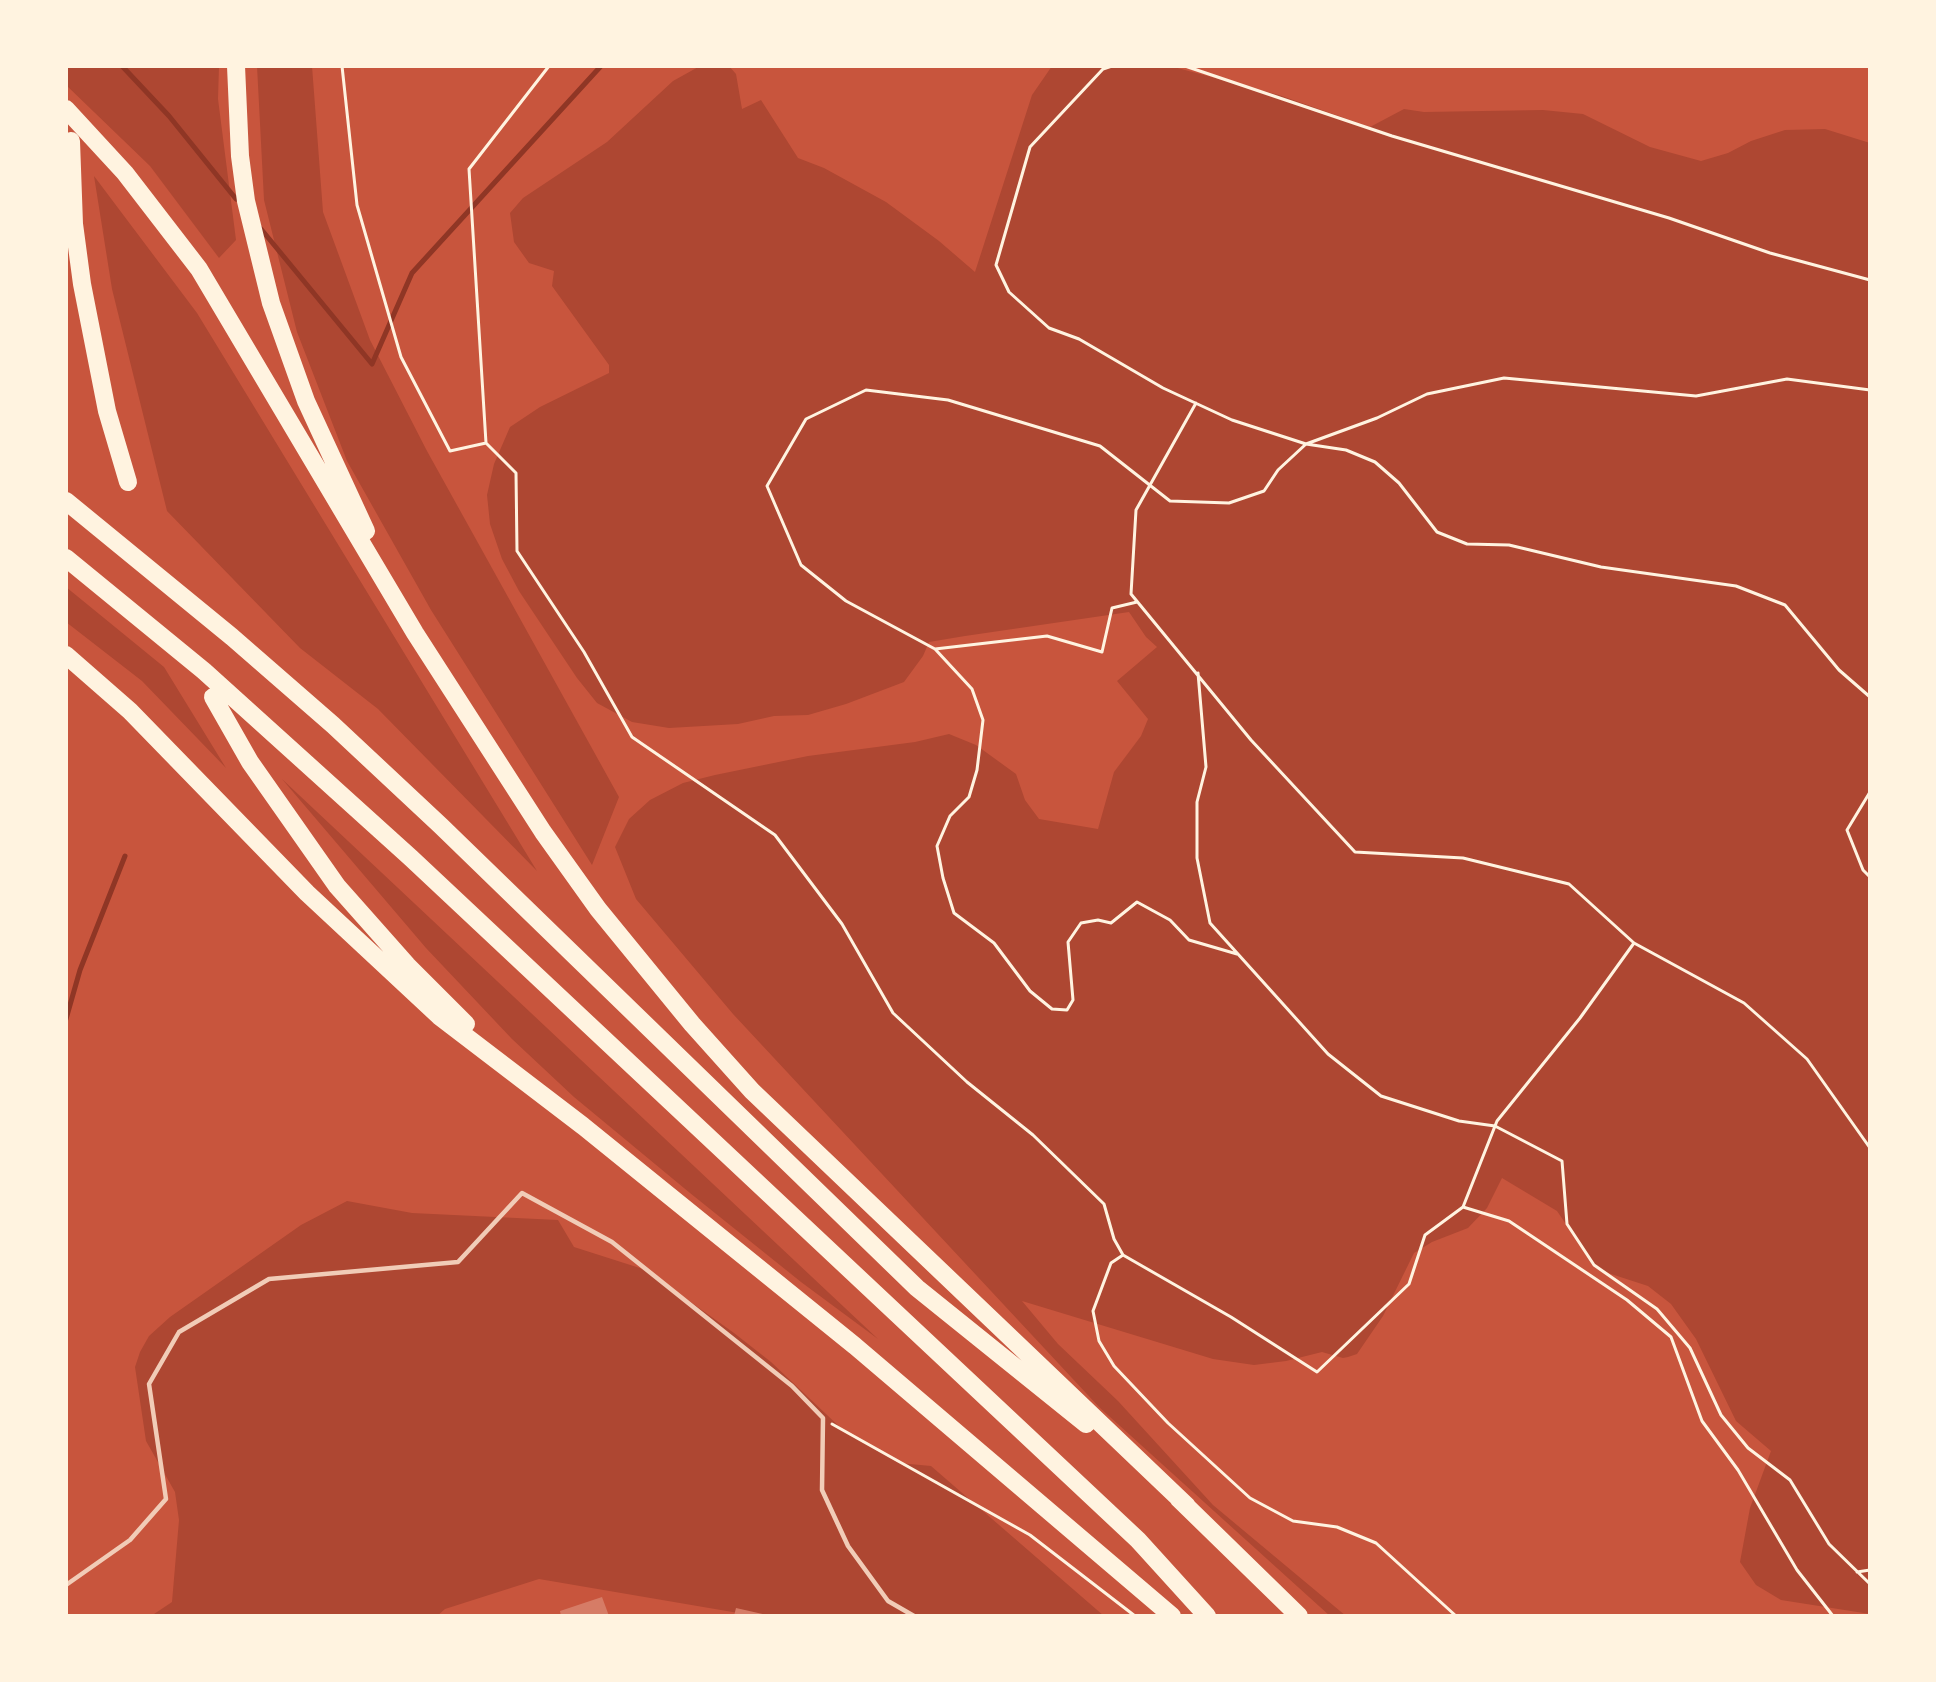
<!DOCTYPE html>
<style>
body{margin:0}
#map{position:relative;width:1936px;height:1682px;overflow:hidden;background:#c8553d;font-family:"Asap Condensed",sans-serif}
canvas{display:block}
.frame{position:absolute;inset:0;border:68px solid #fff3e0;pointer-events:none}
</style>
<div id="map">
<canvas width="1936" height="1682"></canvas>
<div class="frame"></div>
</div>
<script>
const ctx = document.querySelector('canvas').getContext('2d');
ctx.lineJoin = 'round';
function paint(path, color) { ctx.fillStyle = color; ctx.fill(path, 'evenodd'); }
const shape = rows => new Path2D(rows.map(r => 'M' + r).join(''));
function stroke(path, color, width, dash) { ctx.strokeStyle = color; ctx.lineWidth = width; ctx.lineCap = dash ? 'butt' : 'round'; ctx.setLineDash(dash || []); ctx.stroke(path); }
const green = shape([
 [66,66,219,66,218,99,236,240,219,258,150,166,66,85],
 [257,66,312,66,323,212,370,340,427,451,619,797,592,865,431,610,347,461,297,332,264,200],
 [700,66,729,66,736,74,742,109,761,100,798,158,824,168,886,202,939,241,975,272,1032,95,1052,66,1170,66,1279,95,1370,127,1404,109,1424,112,1543,110,1583,114,1650,147,1701,161,1728,153,1751,141,1785,130,1825,129,1870,143,1870,1614,1781,1600,1756,1585,1740,1562,1750,1508,1771,1451,1736,1421,1696,1339,1671,1304,1648,1286,1608,1273,1594,1265,1557,1211,1502,1178,1487,1208,1468,1228,1432,1242,1414,1253,1383,1316,1357,1354,1348,1357,1343,1358,1322,1352,1286,1361,1254,1365,1213,1359,1022,1301,1058,1344,1118,1401,1213,1505,1346,1616,1330,1616,1099,1407,733,1014,636,899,615,847,629,819,650,800,683,783,715,775,808,756,915,742,949,734,976,745,1016,774,1025,800,1039,819,1098,829,1114,772,1141,736,1148,719,1117,681,1157,647,1146,637,1129,612,965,636,929,642,923,656,904,682,846,704,808,715,774,716,738,724,669,728,632,722,597,703,577,678,519,591,502,559,490,524,487,495,494,464,510,427,540,407,609,373,609,365,552,286,554,271,529,263,514,242,510,213,523,198,607,142,673,81],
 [94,176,197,313,537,871,378,709,300,648,167,511,112,289],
 [66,587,164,667,226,768,142,681,66,622],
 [282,779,878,1339,801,1282,690,1193,574,1097,512,1039,426,948],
 [347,1201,412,1213,558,1220,574,1247,646,1270,734,1333,771,1362,845,1432,899,1463,931,1466,1104,1616,756,1616,539,1579,445,1609,437,1616,151,1616,172,1602,179,1520,175,1492,146,1441,135,1367,140,1352,149,1336,170,1317,301,1225]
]);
const stream = shape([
 [122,66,169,116,236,199],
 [261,229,372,364,412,273,601,66],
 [66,1019,80,970,125,856]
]);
const building = shape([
 [602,1597,609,1616,561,1616,560,1611],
 [736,1608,767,1615,767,1616,734,1616]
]);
const path = shape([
 [342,66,357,205,401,357,450,451,486,443],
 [549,66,469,169,486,443,516,473,517,551,584,652,632,737,775,835,842,924,893,1013,967,1082,1033,1135,1104,1204,1114,1239,1123,1255,1231,1317,1317,1372,1409,1284,1425,1235,1463,1207,1509,1221,1627,1300,1671,1337,1702,1421,1738,1470,1797,1570,1833,1616],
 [1112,66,1103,69,1030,147,996,265,1009,292,1049,328,1079,339,1163,388,1232,420,1306,444,1346,450,1375,462,1399,483,1437,532,1467,544,1509,545,1601,567,1736,586,1785,605,1839,670,1870,697],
 [1185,66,1392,136,1669,218,1770,253,1870,280],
 [1196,403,1136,510,1131,594,1251,740,1355,852,1463,858,1569,884,1634,943,1744,1003,1807,1059,1870,1148],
 [935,649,1047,636,1102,652,1112,608,1137,602],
 [1198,673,1206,767,1197,802,1197,858,1210,923,1328,1054,1381,1096,1459,1121,1495,1126,1562,1161,1567,1224,1594,1265,1657,1309,1690,1348,1721,1415,1748,1448,1790,1480,1829,1544,1870,1584],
 [1870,792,1847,830,1863,870,1870,877],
 [1237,954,1189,940,1170,920,1137,902,1111,923,1098,920,1081,923,1068,942,1073,1000,1067,1010,1052,1009,1030,991,994,943,954,913,943,878,937,846,950,816,969,797,977,770,983,720,972,689,935,649,846,601,801,565,767,486,806,419,866,390,948,400,1100,446,1170,501,1229,503,1264,491,1278,470,1306,444,1377,418,1427,394,1504,378,1696,396,1787,379,1870,390],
 [1463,1207,1497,1121,1580,1018,1634,943],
 [1123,1255,1111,1263,1093,1311,1099,1341,1114,1366,1168,1423,1250,1498,1293,1521,1337,1527,1376,1543,1456,1616],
 [832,1424,1030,1535,1135,1616],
 [1857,1572,1870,1570]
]);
const service = shape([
 [66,1585,130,1540,166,1499,149,1384,179,1332,269,1279,458,1262,522,1193,612,1242,792,1386,823,1418,822,1490,848,1546,888,1601,914,1616]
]);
const motorway = shape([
 [236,66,240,156,246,201,271,303,306,401,366,531],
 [66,109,125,173,199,269,415,633,543,832,598,909,692,1024,752,1091,1187,1506],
 [71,141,74,224,82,284,107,411,128,482],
 [66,501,232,637,333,725,441,826,917,1288,1086,1424],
 [66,558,204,671,411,858,1138,1540,1207,1616],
 [66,655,130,711,307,893,439,1016,583,1126,855,1346,1172,1616],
 [213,697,250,762,337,886,407,965,466,1024],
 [1178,1498,1299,1616]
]);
paint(green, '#ae4732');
stroke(stream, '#8f3625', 5);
paint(building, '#d67c66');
stroke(path, '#fff3e0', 3);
stroke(service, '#f1ccb7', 4.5);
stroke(motorway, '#fff3e0', 18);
</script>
